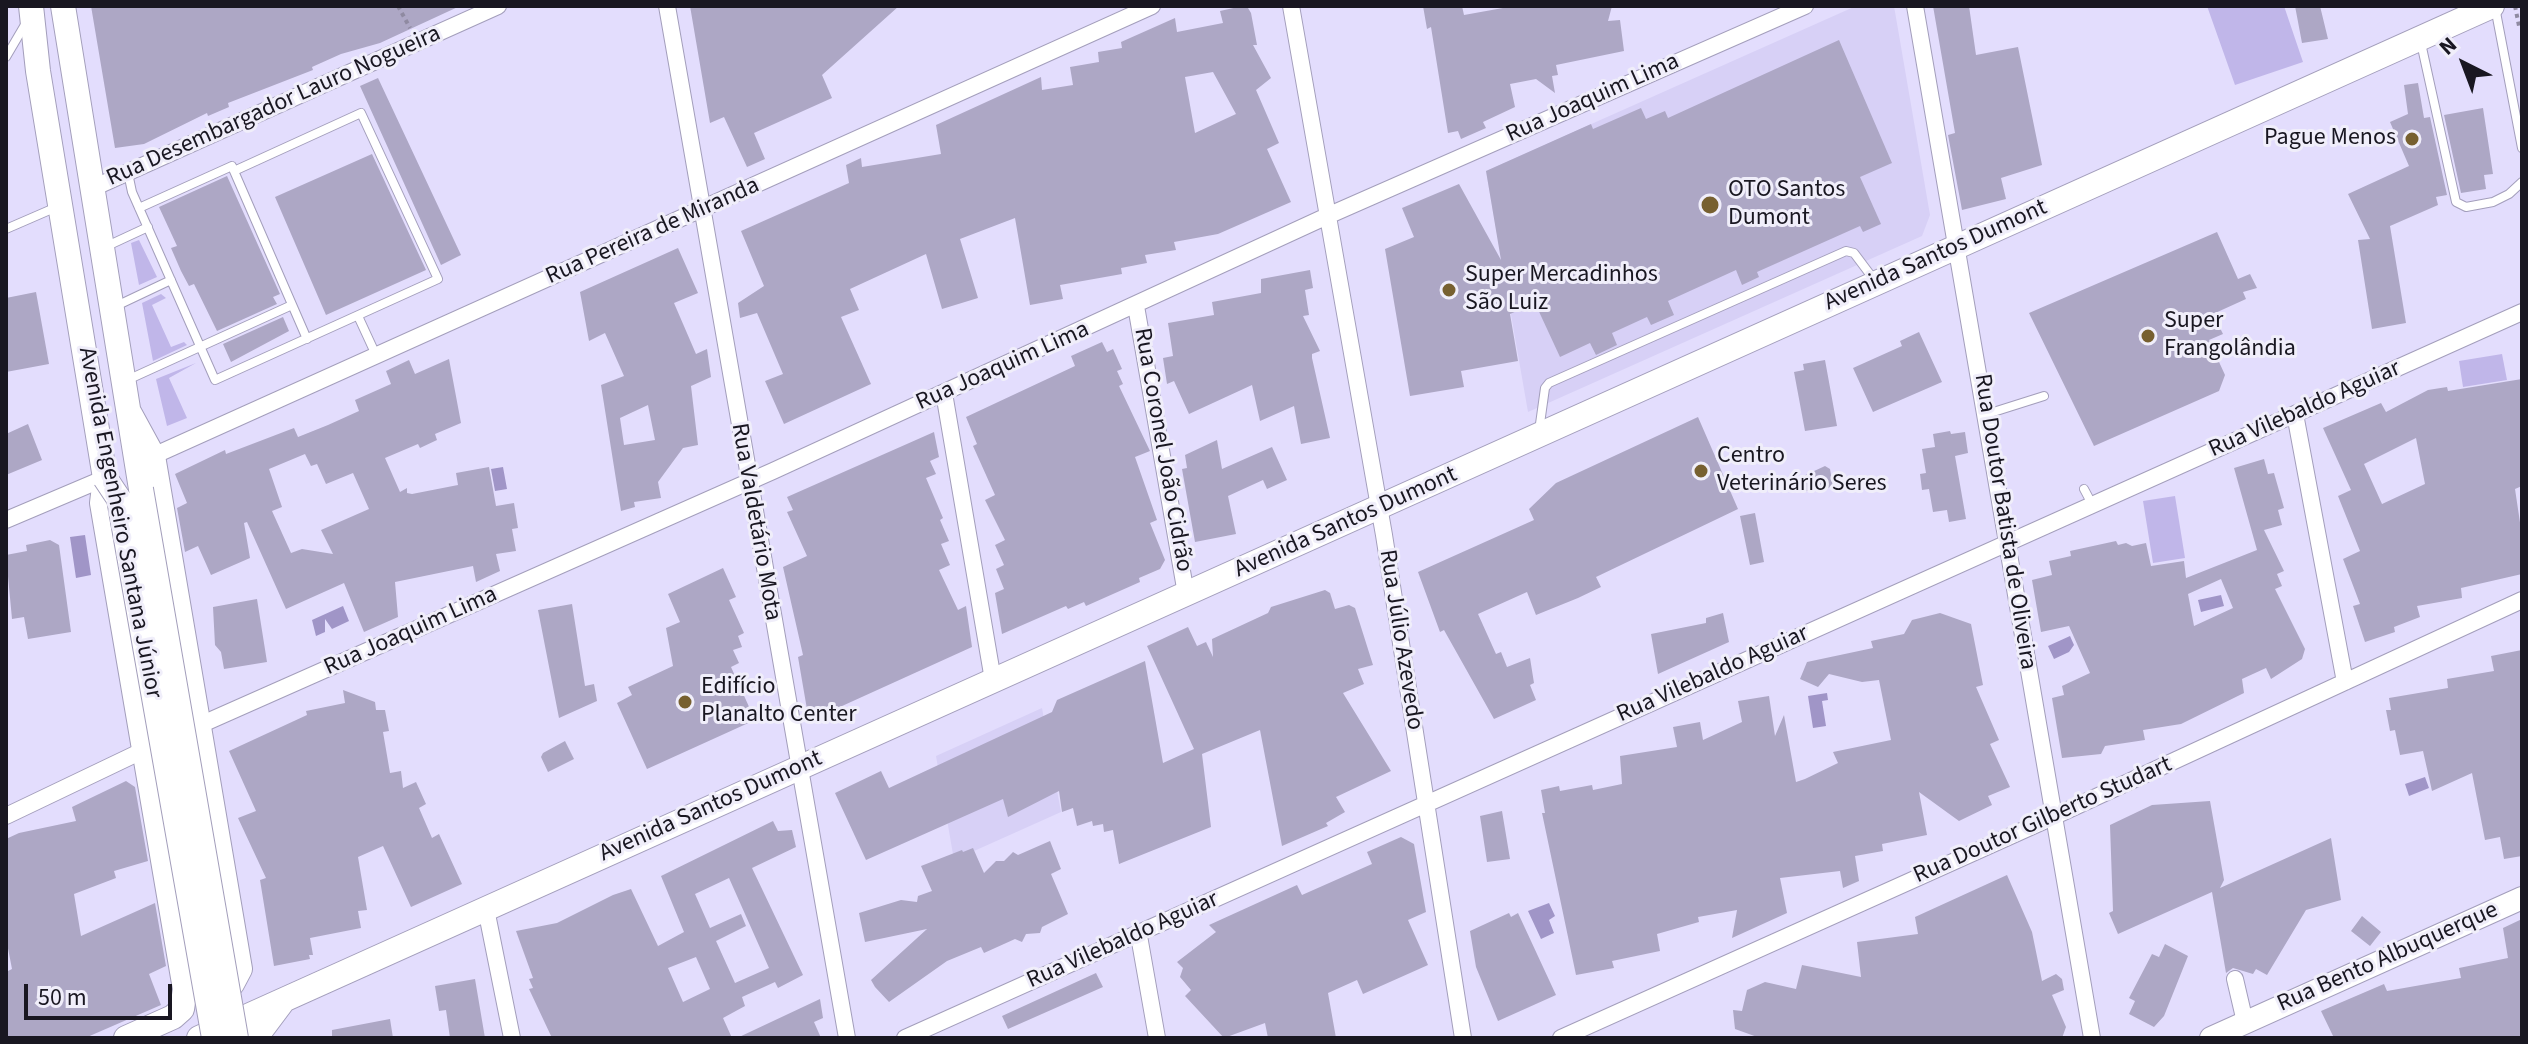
<!DOCTYPE html>
<meta charset="utf-8">
<style>
body{margin:0}
#map{position:relative;width:2528px;height:1044px;overflow:hidden;background:#e3ddfd;font-family:"Source Sans 3",sans-serif}
canvas{display:block}
.frame{position:absolute;inset:0;border:8px solid #191721;pointer-events:none}
.north{position:absolute;left:2424px;top:24px;width:80px;height:80px;-webkit-text-stroke:6px #f0eefa;paint-order:stroke;rotate:318deg;font-size:22px;font-weight:700;line-height:32px;text-align:center;color:#191721}
.north::after{content:'';display:block;margin:auto;width:28px;height:36px;background:#191721;clip-path:polygon(50% 0,100% 100%,50% 72%,0 100%)}
.scale{position:absolute;left:24px;top:984px;width:148px;height:36px;box-sizing:border-box;border:4px solid #191721;border-top:0;padding-left:10px;font-size:24px;line-height:28px;white-space:nowrap;color:#191721;-webkit-text-stroke:6px #f0eefa;paint-order:stroke}
</style>
<div id="map">
<canvas width="2528" height="1044"></canvas>
<div class="frame"></div>
<div class="north">N</div>
<div class="scale">50 m</div>
</div>
<script>
const ctx = document.querySelector('canvas').getContext('2d');
ctx.lineJoin = 'round';
function paint(path, color) { ctx.fillStyle = color; ctx.fill(path, 'evenodd'); }
const shape = rows => new Path2D(rows.map(r => 'M' + r).join(''));
function stroke(path, color, width, dash) { ctx.strokeStyle = color; ctx.lineWidth = width; ctx.lineCap = dash ? 'butt' : 'round'; ctx.setLineDash(dash || []); ctx.stroke(path); }
function drawText(font, color, halo, rows, align = 'center') {
  ctx.font = font + ' "Source Sans 3",sans-serif'; ctx.lineWidth = 6; ctx.setLineDash([]); ctx.textBaseline = 'middle'; ctx.strokeStyle = halo; ctx.fillStyle = color; for (const [text, x, y, turn = 0] of rows) {
    ctx.save(); ctx.translate(x, y); ctx.rotate((+turn || 0) * Math.PI / 180); ctx.textAlign = isNaN(turn) ? turn : align; if (halo) ctx.strokeText(text, 0, 0); ctx.fillText(text, 0, 0); ctx.restore();
  }
}
const built = shape([
 [1856,6,1894,6,1930,215,1922,236,1528,412,1486,171],
 [1042,708,1061,812,954,860,936,756]
]);
const green = shape([
 [2207,6,2284,6,2303,62,2235,85],
 [139,240,157,277,139,285,131,243],
 [161,294,166,298,152,305,171,347,184,342,187,345,153,361,142,303],
 [2502,354,2507,380,2463,387,2459,361],
 [196,363,169,378,187,418,167,426,156,379],
 [2175,496,2185,558,2153,563,2143,501]
]);
const water = shape([
 [503,467,507,489,495,491,491,469],
 [85,535,91,575,76,578,70,537],
 [2221,595,2224,606,2201,612,2198,600],
 [343,606,349,621,332,629,325,619,325,632,316,636,312,620],
 [2070,636,2074,645,2069,652,2054,659,2048,646],
 [1827,693,1828,700,1822,701,1826,726,1813,728,1808,696],
 [2425,777,2429,788,2409,796,2405,784],
 [1549,903,1555,916,1549,920,1554,933,1541,939,1528,911]
]);
const building = shape([
 [91,6,460,6,380,43,341,54,312,67,313,70,228,103,229,107,208,116,207,113,144,144,115,148],
 [690,6,899,6,822,75,832,98,754,133,765,159,747,167,724,117,710,123],
 [1423,6,1462,6,1464,15,1514,6,1612,6,1608,21,1620,20,1624,51,1556,65,1558,75,1552,76,1555,93,1536,79,1510,84,1515,107,1483,122,1486,128,1461,139,1458,131,1448,133,1431,27,1427,29],
 [1933,6,1969,6,1976,55,2018,47,2042,165,2001,178,2006,199,1962,210,1948,135,1955,133],
 [2295,6,2320,6,2328,39,2302,43],
 [1238,7,1248,8,1251,13,1257,45,1253,45,1271,78,1256,90,1279,143,1267,149,1291,202,1218,234,1174,242,1176,250,1145,255,1147,263,1121,268,1122,274,1060,285,1063,299,1030,305,1015,218,960,239,978,298,942,309,926,254,850,289,859,310,841,317,871,384,784,424,765,381,783,374,757,313,740,318,738,303,764,286,741,231,849,183,846,165,861,158,862,167,941,154,936,125,1041,77,1042,90,1073,85,1070,67,1099,62,1098,52,1122,48,1121,42,1175,18,1177,32,1223,23,1220,11],
 [1213,72,1236,114,1195,133,1185,77],
 [1839,40,1892,163,1860,177,1881,224,1863,232,1860,226,1757,272,1759,277,1742,285,1736,270,1668,301,1674,315,1651,325,1647,317,1612,333,1617,345,1596,355,1590,343,1560,357,1535,303,1510,314,1518,361,1461,371,1464,387,1410,396,1385,249,1414,237,1402,208,1459,184,1501,260,1486,171,1591,124,1593,129,1641,108,1646,119,1665,111,1668,118],
 [378,78,461,255,441,265,360,86],
 [2418,83,2424,118,2430,117,2447,195,2436,197,2438,205,2390,226,2406,323,2372,329,2358,240,2370,239,2348,194,2409,166,2390,122,2408,114,2404,85],
 [2483,108,2493,174,2484,175,2486,189,2461,193,2444,115],
 [372,154,426,270,326,315,275,197],
 [227,176,280,294,273,297,277,304,217,331,194,284,189,286,181,271,171,248,177,246,159,207],
 [2217,232,2238,279,2250,274,2257,288,2243,292,2246,299,2213,314,2223,334,2209,340,2225,375,2219,391,2094,446,2029,313],
 [678,248,698,293,674,303,696,354,707,349,711,377,691,386,698,445,683,448,658,482,661,498,634,502,635,507,621,511,601,385,624,376,605,333,589,341,580,292],
 [648,405,655,440,624,445,620,418],
 [1310,270,1313,288,1305,290,1309,315,1303,316,1320,351,1312,354,1312,358,1330,438,1301,444,1294,406,1260,421,1252,385,1189,414,1174,381,1167,384,1163,358,1173,356,1168,323,1214,315,1212,302,1261,293,1261,279],
 [36,292,49,364,6,372,6,298],
 [283,317,289,331,231,362,223,344],
 [1919,332,1942,382,1873,412,1853,368,1902,346,1900,341],
 [1102,342,1107,352,1113,349,1122,369,1117,371,1123,384,1119,386,1150,451,1135,457,1157,520,1150,523,1165,560,1160,569,1139,578,1140,582,1086,606,1084,602,1068,609,1066,606,1002,634,995,593,1004,589,996,569,1004,565,995,545,1005,540,985,500,995,495,973,446,977,444,966,417,1075,366,1071,356],
 [449,359,461,423,435,434,437,440,420,448,418,444,385,458,400,492,407,488,407,493,412,494,458,485,456,473,489,467,496,506,514,503,518,528,512,529,516,551,496,554,500,571,476,582,473,566,395,582,398,617,364,632,344,583,286,609,247,522,244,523,250,558,211,575,198,546,185,552,177,508,187,503,175,474,225,450,226,454,294,428,298,437,328,425,359,411,355,400,391,384,386,371,409,360,415,374],
 [305,454,311,466,317,464,326,484,353,473,369,509,321,530,333,554,302,549,291,553,272,511,282,507,269,469],
 [1825,360,1837,426,1805,431,1794,372,1804,370,1803,364],
 [2522,379,2522,486,2515,489,2522,536,2522,574,2461,588,2462,598,2417,606,2420,617,2394,627,2395,632,2365,642,2353,606,2360,604,2343,559,2360,551,2338,496,2351,490,2323,428,2381,403,2386,412,2428,390,2447,387,2448,391],
 [2416,438,2425,484,2382,504,2364,464],
 [1698,417,1738,509,1596,577,1601,587,1578,598,1536,615,1527,592,1478,614,1496,654,1501,652,1507,667,1530,658,1534,683,1530,685,1536,700,1494,719,1444,630,1440,632,1418,572,1534,520,1529,509,1556,483],
 [28,424,42,460,6,475,6,434],
 [1950,431,1951,434,1965,432,1968,453,1955,456,1966,519,1949,522,1947,510,1933,512,1929,489,1922,490,1920,474,1926,473,1922,449,1935,447,1933,434],
 [934,432,939,457,930,461,936,474,926,478,943,518,940,520,949,541,941,544,950,565,939,570,958,610,966,606,972,647,809,721,798,657,803,655,783,567,807,556,787,512,793,510,787,497],
 [1217,440,1222,469,1272,447,1287,480,1267,489,1263,480,1228,496,1236,534,1195,542,1182,469,1187,468,1185,455],
 [2264,459,2268,474,2274,473,2284,508,2278,510,2282,525,2264,530,2284,571,2277,574,2282,586,2275,589,2305,649,2302,659,2271,679,2266,668,2242,679,2244,693,2181,724,2143,730,2145,740,2105,746,2101,754,2062,758,2052,698,2064,695,2062,686,2090,673,2069,626,2041,632,2032,580,2052,575,2049,561,2071,556,2070,551,2116,541,2118,545,2126,543,2132,546,2146,543,2151,566,2184,561,2186,578,2257,550,2234,468],
 [2221,579,2233,608,2194,626,2188,594],
 [1825,466,1830,469,1833,487,1801,492,1799,478],
 [1755,513,1764,562,1750,565,1740,516],
 [50,540,59,545,71,632,28,639,24,617,12,619,6,555,27,551,26,545],
 [723,568,736,597,729,600,744,633,738,636,742,647,733,650,739,663,731,667,755,720,647,769,617,703,632,695,628,687,673,666,666,628,680,622,668,594],
 [1325,590,1330,593,1335,609,1349,605,1355,608,1373,665,1358,669,1364,684,1343,693,1391,771,1336,797,1345,812,1326,823,1328,826,1282,846,1260,730,1202,754,1211,827,1119,864,1113,830,1104,832,1103,824,1093,826,1092,821,1077,826,1073,808,1062,812,1059,791,1008,817,1003,799,866,860,835,793,881,771,889,788,1052,712,1057,700,1145,661,1163,763,1194,749,1147,646,1188,627,1197,646,1206,642,1213,657,1212,639,1268,613,1271,607],
 [257,599,267,662,224,669,221,652,215,645,213,607],
 [572,604,585,686,594,684,597,701,559,718,538,610],
 [1723,613,1729,642,1658,674,1651,634,1706,623,1706,618],
 [1940,613,1971,624,1983,685,1976,687,1999,740,1990,744,2010,787,1988,796,1992,805,1959,821,1919,792,1927,835,1882,844,1883,851,1855,856,1859,881,1843,888,1840,871,1780,878,1787,913,1732,938,1737,910,1698,917,1699,922,1657,934,1660,951,1612,961,1614,968,1576,975,1542,813,1545,813,1541,790,1559,786,1560,791,1592,785,1593,790,1622,784,1620,756,1677,747,1673,727,1700,722,1703,740,1742,722,1738,701,1769,696,1775,736,1784,715,1796,782,1805,779,1838,763,1833,752,1891,740,1879,680,1862,682,1829,674,1818,687,1800,679,1807,662,1873,648,1871,641,1904,634,1912,620],
 [2522,650,2522,856,2504,859,2500,837,2485,840,2472,773,2432,791,2423,751,2400,755,2395,730,2390,731,2386,710,2391,710,2389,698,2448,688,2447,679,2494,671,2491,656],
 [343,690,375,702,376,710,385,710,389,731,383,732,390,773,401,771,403,788,416,782,426,804,419,808,432,838,439,834,462,884,411,907,383,846,358,857,367,910,358,911,361,928,310,938,313,955,309,955,310,959,274,966,260,880,266,878,238,818,256,811,229,751,307,715,306,711,345,703],
 [565,741,574,759,548,772,541,757,543,753],
 [126,781,135,787,148,861,114,871,116,878,74,894,81,936,155,903,166,966,149,974,161,1005,85,1038,6,1038,6,972,12,969,6,938,6,839,19,833,76,821,72,807],
 [2210,801,2224,880,2220,888,2331,838,2341,900,2306,910,2267,975,2256,969,2253,974,2233,968,2226,973,2212,892,2118,934,2109,913,2113,911,2110,825,2152,805],
 [1502,811,1510,859,1487,862,1480,816],
 [773,821,778,831,792,830,796,847,752,868,803,975,778,988,775,982,742,997,745,1006,723,1018,732,1038,552,1038,529,989,533,988,529,979,533,978,516,931,557,923,613,895,631,889,658,946,684,932,661,876],
 [729,878,769,968,735,983,716,941,746,926,741,914,710,928,695,894],
 [696,957,710,989,683,1002,668,968],
 [1401,837,1414,844,1426,912,1408,920,1428,965,1363,994,1357,980,1328,993,1336,1038,1268,1038,1265,1023,1224,1038,1185,996,1191,990,1180,977,1183,968,1177,962,1216,932,1209,925,1297,885,1302,895,1372,864,1367,852],
 [1050,841,1061,869,1051,874,1068,914,1042,927,1040,933,1026,934,1022,942,1015,939,984,953,981,947,947,961,889,1002,875,987,871,980,927,929,865,942,859,913,901,900,917,902,918,896,932,891,921,866,962,850,963,852,973,848,984,873,996,861,1004,861,1013,852,1018,855],
 [2007,875,2032,932,2042,981,2056,974,2062,979,2064,990,2052,995,2066,1027,2062,1038,1760,1038,1735,1029,1733,1010,1742,1011,1747,990,1765,982,1796,989,1802,965,1861,977,1857,942,1918,934,1915,917],
 [1509,913,1511,917,1518,913,1556,995,1498,1021,1476,967,1470,931],
 [2362,916,2381,932,2370,946,2351,931],
 [2522,919,2522,1038,2334,1038,2321,1011,2384,984,2387,991,2461,978,2459,968,2508,958,2503,928],
 [2165,944,2188,956,2164,1016,2154,1027,2129,1014,2135,1001,2129,998,2152,954,2159,957],
 [1096,973,1103,987,1008,1029,1002,1016],
 [475,979,485,1038,450,1038,446,1010,439,1011,435,986],
 [820,999,823,1018,814,1022,821,1038,737,1038],
 [390,1019,393,1038,332,1038,332,1030]
]);
const path = shape([
 [398,6,410,28],
 [2515,6,2519,26]
]);
const lane = shape([
 [2495,7,2522,148],
 [2421,43,2456,202,2466,207,2493,202,2509,194,2522,182],
 [6,57,26,23],
 [234,171,307,339],
 [128,173,132,192,215,380,438,279,361,113,234,171,232,166,139,208],
 [6,229,59,206],
 [105,247,148,227],
 [114,307,171,280],
 [358,316,376,355],
 [125,381,292,305],
 [1987,414,2044,396],
 [1539,431,1545,388,1549,383,1846,251,1854,253,1875,281],
 [2084,489,2092,504]
]);
const street = shape([
 [667,6,847,1038],
 [1291,6,1384,535,1463,1038],
 [1915,6,2092,1038],
 [93,188,498,6],
 [1136,306,1186,594],
 [944,393,993,680],
 [2295,414,2345,682],
 [153,456,1152,6],
 [6,520,105,478],
 [200,725,773,471,1325,217,1805,6],
 [6,816,144,750],
 [486,909,512,1038],
 [1139,936,1157,1038],
 [2235,979,2245,1022],
 [905,1038,2522,312],
 [1561,1038,2055,816,2522,600]
]);
const secondary = shape([
 [2211,1038,2522,898]
]);
const primary = shape([
 [31,6,38,71,105,478,102,503,185,989,182,1009,173,1017,126,1038],
 [63,6,141,489],
 [129,412,153,456,240,969,232,984,215,993],
 [199,1038,2492,6],
 [242,1038,262,1029,283,1001]
]);
const primaryBridge = shape([
 [105,478,119,499,214,1038],
 [141,489,236,1038]
]);
const markers = [
 [2412,139,8,"#776030"],
 [1710,205,10,"#776030"],
 [1449,290,8,"#776030"],
 [2148,336,8,"#776030"],
 [1701,471,8,"#776030"],
 [685,702,8,"#776030"]
];
const streetNames = [
 ["Rua Joaquim Lima",1593,99,-24],
 ["Rua Desembargador Lauro Nogueira",274,107,-24],
 ["Rua Pereira de Miranda",653,232,-24],
 ["Avenida Santos Dumont",1936,256,-24],
 ["Rua Joaquim Lima",1003,367,-24],
 ["Rua Vilebaldo Aguiar",2305,410,-24],
 ["Rua Coronel João Cidrão",1162,450,80],
 ["Rua Valdetário Mota",755,522,80],
 ["Rua Doutor Batista de Oliveira",2004,522,81],
 ["Avenida Engenheiro Santana Júnior",119,523,79],
 ["Avenida Santos Dumont",1346,523,-24],
 ["Rua Joaquim Lima",411,632,-24],
 ["Rua Júlio Azevedo",1400,640,81],
 ["Rua Vilebaldo Aguiar",1713,675,-24],
 ["Avenida Santos Dumont",711,807,-24],
 ["Rua Doutor Gilberto Studart",2043,821,-24],
 ["Rua Vilebaldo Aguiar",1123,941,-24],
 ["Rua Bento Albuquerque",2388,958,-24]
];
const poiNames = [
 ["Pague Menos",2396,139,"right"],
 ["OTO Santos",1728,191],
 ["Dumont",1728,219],
 ["Super Mercadinhos",1465,276],
 ["São Luiz",1465,304],
 ["Super",2164,322],
 ["Frangolândia",2164,350],
 ["Centro",1717,457],
 ["Veterinário Seres",1717,485],
 ["Edifício",701,688],
 ["Planalto Center",701,716]
];
paint(built, '#d7d0f6');
paint(green, '#c0b6e9');
paint(water, '#a095c7');
paint(building, '#ada7c5');
stroke(lane, '#a39ebb', 10);
stroke(street, '#a39ebb', 18);
stroke(secondary, '#a39ebb', 24);
stroke(primary, '#a39ebb', 26);
stroke(path, '#8f8aa1', 4, [4, 4]);
stroke(lane, '#fff', 8);
stroke(street, '#fff', 16);
stroke(secondary, '#fff', 22);
stroke(primary, '#fff', 24);
stroke(primaryBridge, '#a39ebb', 26, []);
stroke(primaryBridge, '#fff', 24);
for (const [x, y, r, color] of markers) { const dot = new Path2D(); dot.arc(x, y, r, 0, 2 * Math.PI); ctx.fillStyle = color; ctx.fill(dot); stroke(dot, '#f0eefa', 3); }
drawText('24px', '#191721', '#f0eefa', streetNames);
drawText('24px', '#191721', '#f0eefa', poiNames, 'left');
</script>
